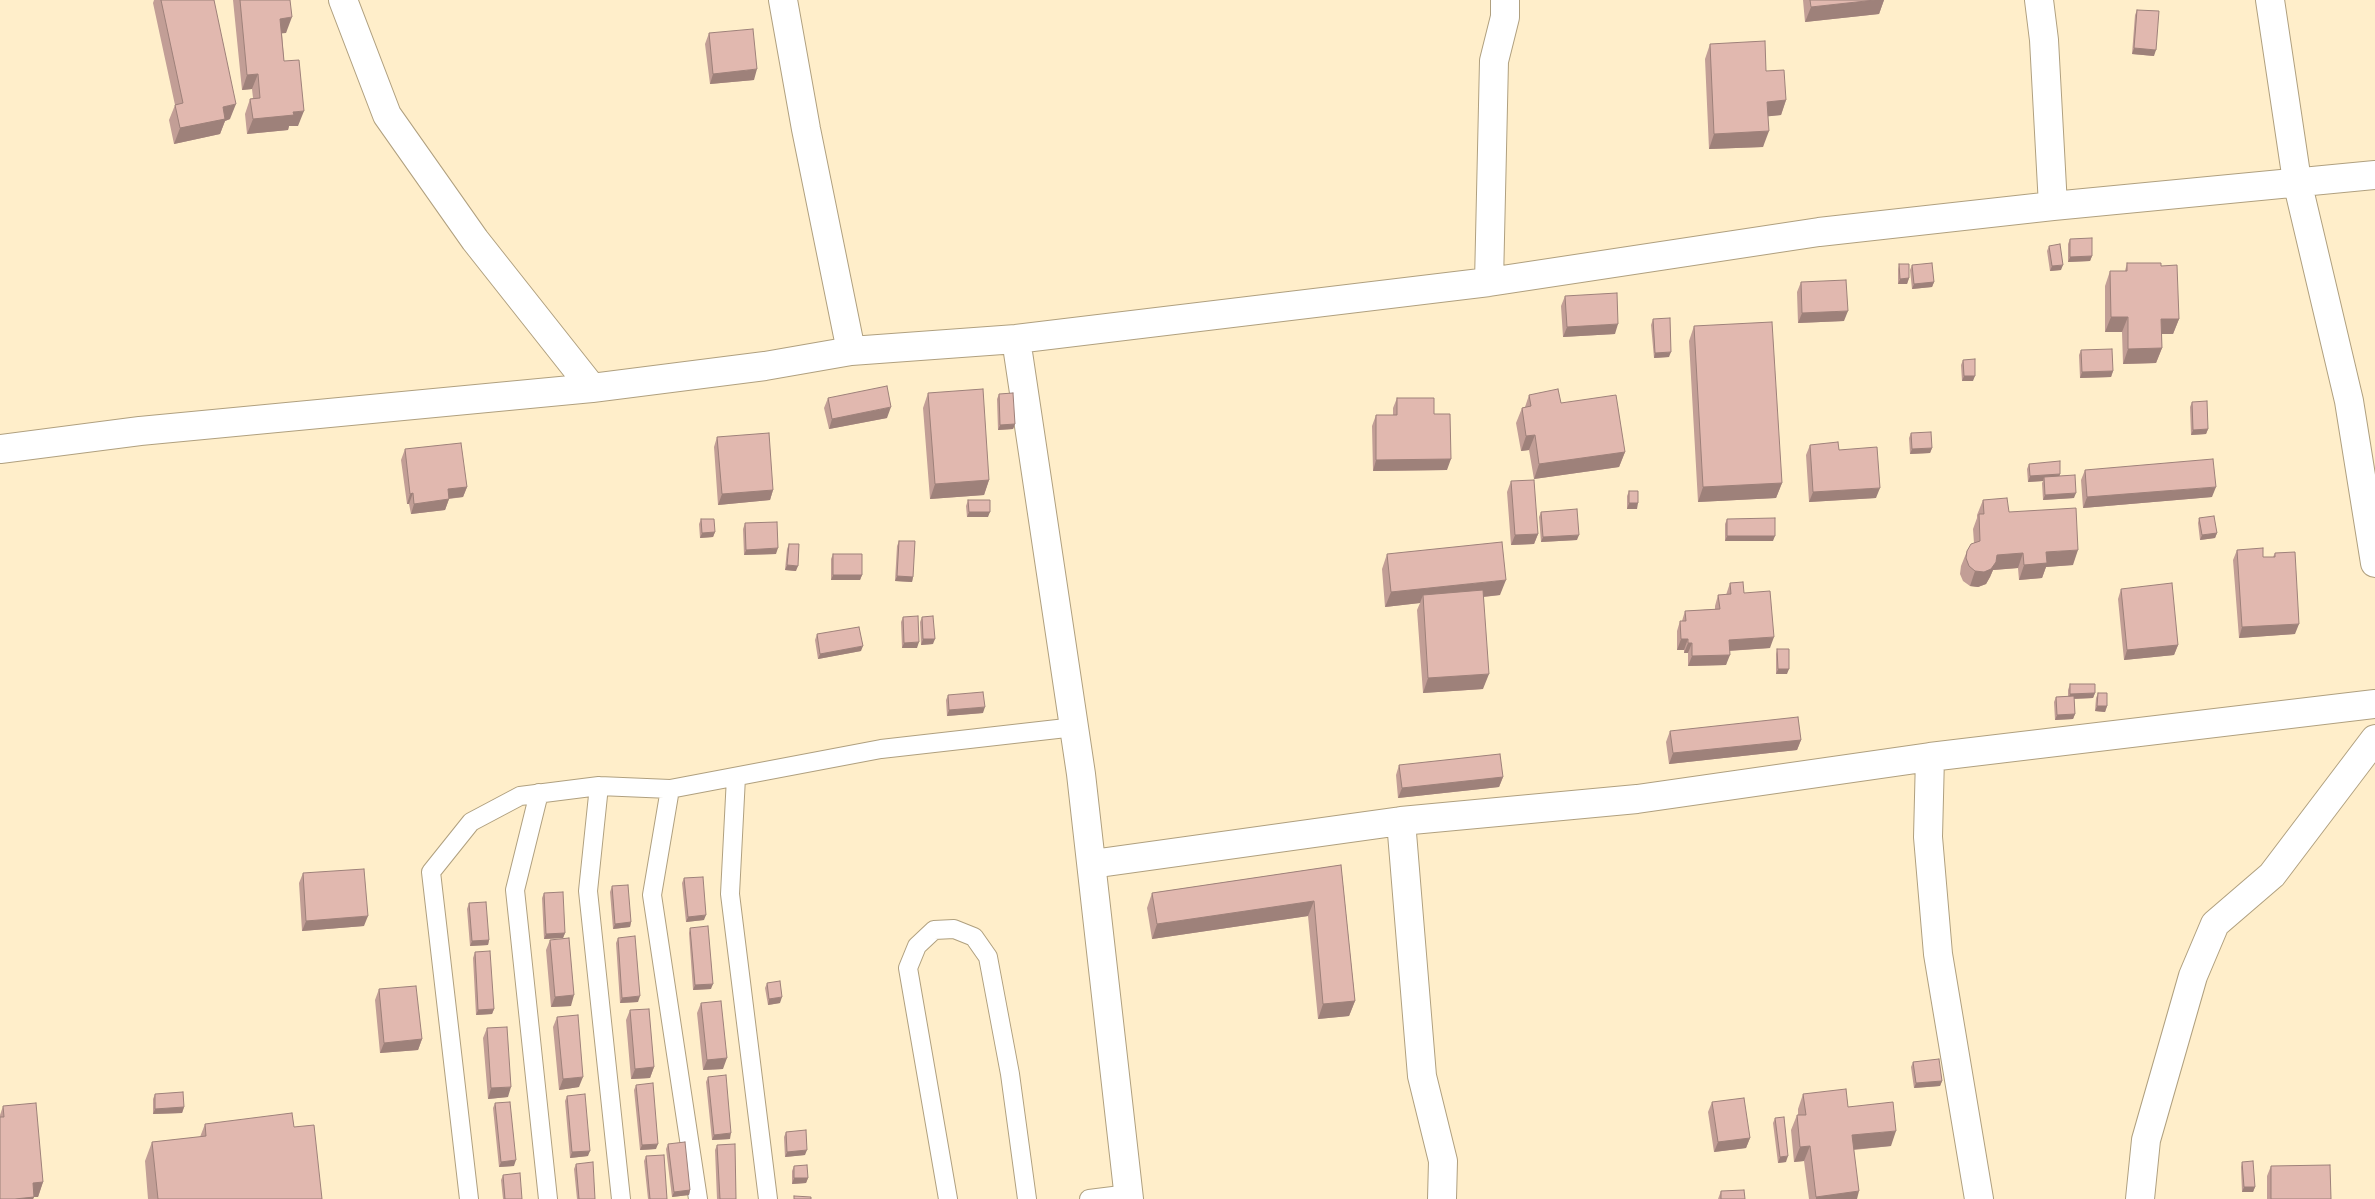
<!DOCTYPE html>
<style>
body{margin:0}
canvas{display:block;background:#ffeeca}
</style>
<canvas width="2375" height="1199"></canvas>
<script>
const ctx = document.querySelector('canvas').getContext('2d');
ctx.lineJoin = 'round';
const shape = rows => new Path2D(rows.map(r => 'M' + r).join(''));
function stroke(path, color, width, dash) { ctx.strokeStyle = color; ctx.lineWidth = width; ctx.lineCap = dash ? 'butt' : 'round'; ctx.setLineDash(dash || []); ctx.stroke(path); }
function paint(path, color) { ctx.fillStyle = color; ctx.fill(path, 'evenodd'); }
const lane = shape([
 [736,777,730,894,768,1199],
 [599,786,588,891,621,1199],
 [670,789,652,895,698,1199],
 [539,793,515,890,548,1199],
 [469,1199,431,872,471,822,520,796,599,786,670,789,881,749,1075,727],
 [948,1199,908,968,917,946,934,930,954,929,974,937,988,957,1010,1074,1027,1199],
 [1089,1199,1129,1194]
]);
const street = shape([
 [343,0,387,115,475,240,592,388],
 [783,0,806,129,851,351],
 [2039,0,2044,40,2053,206],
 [2270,0,2297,181,2349,401,2375,563],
 [1489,282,1494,61,1505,17,1505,0],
 [1016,339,1081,774,1129,1199],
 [0,449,140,431,592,388,765,366,851,351,1016,339,1489,282,1819,232,2053,206,2375,175],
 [1930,757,1928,837,1938,954,1979,1199],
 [1401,821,1422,1076,1443,1161,1442,1199],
 [1092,864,1401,821,1637,799,1930,757,2375,704],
 [2140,1199,2146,1140,2193,976,2215,924,2272,875,2375,739]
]);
const wall = shape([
 [154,0,214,0,230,119,225,121,220,134,174,144,169,120,175,105,153,3],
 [233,0,290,0,286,33,282,33,284,61,298,126,289,126,288,130,247,134,245,114,250,99,253,98,252,89,242,90],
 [1803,0,1884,0,1879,14,1805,22],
 [2137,10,2154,56,2132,54,2135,15],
 [709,33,754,80,710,84,705,44],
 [1710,44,1766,71,1786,100,1781,115,1768,116,1763,147,1709,149,1705,59],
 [2070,239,2092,256,2090,261,2068,262,2068,244],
 [2049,246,2061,270,2050,271,2047,251],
 [2127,263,2161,266,2179,319,2173,334,2162,334,2162,348,2156,363,2123,364,2122,332,2105,332,2105,286,2110,271,2125,271],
 [1899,264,1909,278,1907,284,1898,284,1898,269],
 [1912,265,1934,282,1932,287,1912,289,1910,270],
 [1801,282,1844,321,1798,323,1797,292],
 [1565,296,1615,334,1563,337,1561,306],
 [1653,319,1669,357,1654,358,1651,325],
 [1694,326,1782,483,1776,498,1698,502,1689,341],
 [2081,350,2113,371,2111,377,2080,378,2079,355],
 [1963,360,1973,381,1962,381,1961,365],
 [928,393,989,480,984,495,930,499,923,408],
 [999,394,1015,424,1013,429,998,430,997,399],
 [1529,395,1561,403,1625,452,1619,467,1534,479,1529,450,1521,451,1516,423,1522,408,1525,407],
 [828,398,887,418,829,429,824,408],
 [1397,398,1434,414,1447,470,1373,471,1372,426,1376,415,1393,415,1393,408],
 [2192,402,2208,429,2206,434,2191,435,2190,407],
 [1911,433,1932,448,1930,453,1910,454,1909,438],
 [717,437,773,490,770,500,718,505,714,447],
 [1810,445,1839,450,1876,498,1809,502,1806,455],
 [405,449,467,487,463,497,449,499,445,510,411,514,409,504,407,504,401,460],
 [2029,464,2060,476,2074,498,2043,500,2042,483,2043,481,2028,482,2027,469],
 [2085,470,2212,497,2083,508,2081,480],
 [1511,481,1538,534,1534,544,1511,545,1507,492],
 [1629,491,1637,509,1627,509,1627,496],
 [968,500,988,517,967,517,966,506],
 [1983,500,2009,512,2073,565,2046,567,2042,578,2019,580,2018,568,1993,570,1990,577,1986,584,1978,587,1970,586,1963,581,1960,574,1961,566,1967,551,1974,543,1973,529,1977,518,1977,515],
 [1541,512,1577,540,1541,542,1539,517],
 [2199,518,2217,533,2215,538,2200,540,2198,523],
 [701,519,715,532,713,537,700,538,699,524],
 [1727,519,1773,541,1725,541,1725,524],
 [745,523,776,554,744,555,743,529],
 [899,541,913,577,912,582,895,581,897,546],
 [789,544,796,571,785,570,787,549],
 [2237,550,2263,557,2273,557,2275,553,2295,634,2239,638,2233,560],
 [833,554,862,575,860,580,831,580,831,559],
 [1387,554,1500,595,1484,597,1483,689,1423,693,1417,610,1420,603,1385,607,1382,569],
 [1730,583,1744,593,1770,648,1729,651,1726,665,1688,666,1688,653,1684,653,1684,650,1677,650,1677,631,1680,621,1682,621,1685,611,1715,609,1715,606,1718,595,1726,595],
 [2121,589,2178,645,2174,655,2124,660,2118,599],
 [903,617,917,648,902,648,901,622],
 [922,617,933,644,921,645,920,622],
 [817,634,861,651,818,659,815,640],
 [1777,649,1787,674,1776,674,1776,654],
 [2070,684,2095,693,2093,698,2074,699,2075,714,2073,719,2055,720,2054,702,2056,697,2068,696,2068,690],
 [2098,693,2107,706,2105,712,2095,711,2096,698],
 [948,695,983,713,947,716,946,700],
 [1670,731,1801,740,1797,750,1669,764,1666,742],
 [1399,765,1503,777,1499,787,1398,798,1396,775],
 [1341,865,1355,1001,1349,1016,1318,1019,1308,916,1152,939,1147,908,1152,893],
 [303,873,364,926,302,931,299,883],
 [684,878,704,920,686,922,682,883],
 [612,886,631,922,630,927,613,929,610,892],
 [544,893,565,933,563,938,544,939,542,898],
 [469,903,489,940,488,945,470,946,467,909],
 [690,928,711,989,693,990,689,933],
 [618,938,638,1002,620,1003,616,943],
 [550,940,571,1006,551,1007,546,950],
 [475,952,494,1009,492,1014,476,1015,473,958],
 [767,983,780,1003,768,1005,765,988],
 [379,989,422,1039,418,1050,380,1053,375,1000],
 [701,1003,723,1069,703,1070,697,1013],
 [630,1010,654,1067,650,1078,631,1079,626,1020],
 [557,1017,579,1087,559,1090,553,1027],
 [487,1028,508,1097,488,1099,483,1038],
 [1913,1062,1942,1081,1940,1086,1914,1088,1911,1067],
 [708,1077,730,1139,712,1140,706,1082],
 [636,1085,656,1149,640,1150,634,1090],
 [155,1094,184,1107,182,1113,153,1114,153,1099],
 [1803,1094,1848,1107,1891,1146,1854,1150,1857,1199,1809,1199,1804,1161,1794,1162,1791,1130,1797,1115,1798,1115,1798,1109],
 [567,1096,588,1156,570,1158,565,1101],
 [1712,1102,1750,1138,1746,1148,1714,1152,1708,1112],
 [495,1103,514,1166,499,1167,493,1108],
 [3,1106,43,1182,38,1197,34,1197,33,1199,0,1199,0,1115],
 [1775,1118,1786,1162,1778,1163,1773,1123],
 [205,1124,294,1127,322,1199,148,1199,145,1161,152,1142,200,1137],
 [786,1132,805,1155,785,1157,784,1137],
 [668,1144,690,1190,689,1195,672,1197,666,1149],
 [717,1145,736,1199,717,1199,715,1150],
 [646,1156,667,1199,648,1199,644,1161],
 [2242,1162,2255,1187,2253,1192,2242,1192,2241,1167],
 [576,1164,595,1199,577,1199,574,1169],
 [794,1166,808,1178,806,1183,792,1184,792,1171],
 [2271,1166,2331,1199,2267,1199,2267,1176],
 [503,1175,522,1199,503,1199,501,1180],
 [1721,1191,1745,1199,1718,1199]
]);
const shadedWall = shape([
 [1875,0,1884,0,1879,14,1805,22,1811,7],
 [292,17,286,33,275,34,280,19],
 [2134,48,2156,50,2154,56,2132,54],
 [757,69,754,80,710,84,713,74],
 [258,74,252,89,242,90,247,75],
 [1786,100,1781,115,1762,117,1767,102],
 [236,104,230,119,225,121,220,134,174,144,180,128,223,107],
 [304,111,298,126,289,126,288,130,247,134,253,119,293,112],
 [1769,131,1763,147,1709,149,1714,134],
 [2092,256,2090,261,2068,262,2070,257],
 [2063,265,2061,270,2050,271,2052,266],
 [1909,278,1907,284,1898,284,1900,279],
 [1934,282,1932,287,1912,289,1914,284],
 [1848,311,1844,321,1798,323,1802,313],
 [2111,317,2128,317,2122,332,2105,332],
 [2161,319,2179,319,2173,334,2156,334],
 [1618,324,1615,334,1563,337,1567,327],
 [2162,348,2156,363,2123,364,2128,349],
 [1671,352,1669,357,1654,358,1655,353],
 [2113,371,2111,377,2080,378,2082,372],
 [1964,376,1975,376,1973,381,1962,381],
 [891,407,887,418,829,429,832,419],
 [1015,424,1013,429,998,430,1000,425],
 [2208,429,2206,434,2191,435,2193,430],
 [1535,435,1529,450,1521,451,1526,436],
 [1932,448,1930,453,1910,454,1912,449],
 [1625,452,1619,467,1534,479,1539,464],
 [1451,459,1447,470,1373,471,1376,460],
 [2060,474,2059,479,2044,477,2043,481,2028,482,2030,476],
 [989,480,984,495,930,499,935,484],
 [1782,483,1776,498,1698,502,1703,487],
 [467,487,463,497,444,499,448,489],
 [2216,487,2212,497,2083,508,2087,497],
 [1880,488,1876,498,1809,502,1813,492],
 [773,490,770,500,718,505,722,494],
 [413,493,409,504,407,504,410,494],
 [2076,493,2074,498,2043,500,2045,495],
 [449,499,445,510,411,514,414,504],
 [1629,503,1638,503,1637,509,1627,509],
 [969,512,990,512,988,517,967,517],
 [715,532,713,537,700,538,702,533],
 [2217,533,2215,538,2200,540,2202,535],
 [1538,534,1534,544,1511,545,1515,535],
 [1579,535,1577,540,1541,542,1543,537],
 [1727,536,1775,536,1773,541,1725,541],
 [778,548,776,554,744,555,746,550],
 [2078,550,2073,565,2046,567,2042,578,2019,580,2024,565,2046,552],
 [2023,553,2018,568,1993,570,1990,577,1986,584,1978,587,1970,586,1975,571,1997,555],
 [787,565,798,566,796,571,785,570],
 [833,575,862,575,860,580,831,580],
 [897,576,913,577,912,582,895,581],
 [1506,580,1500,595,1423,603,1423,595,1420,603,1385,607,1391,592],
 [2299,624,2295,634,2239,638,2242,627],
 [1774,637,1770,648,1725,651,1729,640],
 [923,639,935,639,933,644,921,645],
 [1681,639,1688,639,1684,650,1677,650],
 [919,642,917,648,902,648,904,643],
 [1688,643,1692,643,1688,653,1684,653],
 [2178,645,2174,655,2124,660,2127,650],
 [863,646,861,651,818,659,820,654],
 [1730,655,1726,665,1688,666,1692,656],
 [1778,669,1789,669,1787,674,1776,674],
 [1489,674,1483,689,1423,693,1428,678],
 [2095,693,2093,698,2068,699,2070,694],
 [2097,706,2107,706,2105,712,2095,711],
 [985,707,983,713,947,716,949,710],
 [2075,714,2073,719,2055,720,2057,715],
 [1801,740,1797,750,1669,764,1673,753],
 [1503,777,1499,787,1398,798,1402,788],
 [1314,901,1308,916,1152,939,1157,924],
 [706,915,704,920,686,922,688,917],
 [368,916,364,926,302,931,306,921],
 [631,922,630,927,613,929,615,924],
 [565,933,563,938,544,939,546,934],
 [489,940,488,945,470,946,472,941],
 [713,984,711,989,693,990,695,985],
 [574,995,571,1006,551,1007,555,997],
 [640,996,638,1002,620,1003,622,998],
 [782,997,780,1003,768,1005,769,999],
 [1355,1001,1349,1016,1318,1019,1323,1004],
 [494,1009,492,1014,476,1015,478,1010],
 [422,1039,418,1050,380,1053,384,1043],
 [727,1058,723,1069,703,1070,707,1060],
 [654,1067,650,1078,631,1079,635,1069],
 [583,1077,579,1087,559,1090,563,1079],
 [1942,1081,1940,1086,1914,1088,1916,1083],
 [511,1087,508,1097,488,1099,491,1088],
 [184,1107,182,1113,153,1114,155,1109],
 [1896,1131,1891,1146,1847,1150,1852,1135],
 [731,1133,730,1139,712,1140,714,1135],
 [1750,1138,1746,1148,1714,1152,1718,1142],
 [658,1144,656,1149,640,1150,642,1145],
 [1810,1146,1804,1161,1794,1162,1800,1147],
 [807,1150,805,1155,785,1157,787,1152],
 [590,1151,588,1156,570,1158,572,1152],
 [1788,1156,1786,1162,1778,1163,1780,1157],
 [516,1160,514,1166,499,1167,501,1162],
 [794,1178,808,1178,806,1183,792,1184],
 [43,1182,38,1197,34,1197,33,1199,15,1199,33,1183],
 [2244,1187,2255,1187,2253,1192,2242,1192],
 [690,1190,689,1195,672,1197,674,1192],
 [1859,1191,1857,1199,1816,1199,1816,1197]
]);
const building = shape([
 [161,0,214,0,236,104,223,107,225,119,180,128,175,105,183,103,161,0],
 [240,0,290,0,292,17,280,19,284,61,299,60,304,111,293,112,294,115,253,119,250,99,260,98,258,74,247,75,240,0],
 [1810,0,1875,0,1811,7,1810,0],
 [2137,10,2159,11,2156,50,2134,48,2137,10],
 [753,29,757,69,713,74,709,33,753,29],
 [1765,41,1766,71,1784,70,1786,100,1767,102,1769,131,1714,134,1710,44,1765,41],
 [2092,238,2092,256,2070,257,2070,239,2092,238],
 [2060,244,2063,265,2052,266,2049,246,2060,244],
 [1932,263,1934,282,1914,284,1912,265,1932,263],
 [2127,263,2161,263,2161,266,2177,265,2179,319,2161,319,2162,348,2128,349,2128,317,2111,317,2110,271,2127,271,2127,263],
 [1899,264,1909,264,1909,278,1900,279,1899,264],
 [1846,280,1848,311,1802,313,1801,282,1846,280],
 [1617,293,1618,324,1567,327,1565,296,1617,293],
 [1670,318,1671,352,1655,353,1653,319,1670,318],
 [1772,322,1782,483,1703,487,1694,326,1772,322],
 [2112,349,2113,371,2082,372,2081,350,2112,349],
 [1975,359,1975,376,1964,376,1963,360,1975,359],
 [887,386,891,407,832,419,828,398,887,386],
 [983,389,989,480,935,484,928,393,983,389],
 [1558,389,1561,403,1616,395,1625,452,1539,464,1535,435,1526,436,1522,408,1531,406,1529,395,1558,389],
 [1013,393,1015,424,1000,425,999,394,1013,393],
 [1397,398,1434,398,1434,414,1450,414,1451,459,1376,460,1376,415,1397,415,1397,398],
 [2207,401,2208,429,2193,430,2192,402,2207,401],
 [1931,432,1932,448,1912,449,1911,433,1931,432],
 [769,433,773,490,722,494,717,437,769,433],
 [1838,442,1839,450,1877,447,1880,488,1813,492,1810,445,1838,442],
 [461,443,467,487,448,489,449,499,414,504,413,493,410,494,405,449,461,443],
 [2213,459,2216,487,2087,497,2085,470,2213,459],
 [2060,461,2060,474,2030,476,2029,464,2060,461],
 [2075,475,2076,493,2045,495,2044,477,2075,475],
 [1534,480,1538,534,1515,535,1511,481,1534,480],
 [1629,491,1638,491,1638,503,1629,503,1629,491],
 [2007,498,2009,512,2076,508,2078,550,2046,552,2047,563,2024,565,2023,553,1997,555,1996,562,1991,569,1984,572,1975,571,1969,566,1966,558,1967,551,1971,544,1980,541,1979,514,1984,514,1983,500,2007,498],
 [968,500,990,500,990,512,969,512,968,500],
 [1577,509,1579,535,1543,537,1541,512,1577,509],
 [2214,516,2217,533,2202,535,2199,518,2214,516],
 [1775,518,1775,536,1727,536,1727,519,1775,518],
 [701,519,714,519,715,532,702,533,701,519],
 [777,522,778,548,746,550,745,523,777,522],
 [899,541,915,541,913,577,897,576,899,541],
 [1502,542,1506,580,1391,592,1387,554,1502,542],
 [789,544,799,544,798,566,787,565,789,544],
 [2263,548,2263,557,2275,557,2275,553,2295,552,2299,624,2242,627,2237,550,2263,548],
 [833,554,862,554,862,575,833,575,833,554],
 [1743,582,1744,593,1770,591,1774,637,1729,640,1730,655,1692,656,1692,643,1688,643,1688,639,1681,639,1680,621,1686,621,1685,611,1720,609,1718,595,1731,594,1730,583,1743,582],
 [2172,583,2178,645,2127,650,2121,589,2172,583],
 [1483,590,1489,674,1428,678,1423,595,1483,590],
 [918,616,919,642,904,643,903,617,918,616],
 [933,616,935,639,923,639,922,617,933,616],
 [859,627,863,646,820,654,817,634,859,627],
 [1777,649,1789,649,1789,669,1778,669,1777,649],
 [2070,684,2095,684,2095,693,2070,694,2070,684],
 [983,692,985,707,949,710,948,695,983,692],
 [2098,693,2107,693,2107,706,2097,706,2098,693],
 [2074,696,2075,714,2057,715,2056,697,2074,696],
 [1798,717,1801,740,1673,753,1670,731,1798,717],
 [1500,754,1503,777,1402,788,1399,765,1500,754],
 [1341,865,1355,1001,1323,1004,1314,901,1157,924,1152,893,1341,865],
 [364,869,368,916,306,921,303,873,364,869],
 [703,877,706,915,688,917,684,878,703,877],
 [628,885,631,922,615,924,612,886,628,885],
 [563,892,565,933,546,934,544,893,563,892],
 [486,902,489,940,472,941,469,903,486,902],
 [708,926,713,984,695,985,690,928,708,926],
 [635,936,640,996,622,998,618,938,635,936],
 [569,938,574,995,555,997,550,940,569,938],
 [490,951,494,1009,478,1010,475,952,490,951],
 [780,981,782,997,769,999,767,983,780,981],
 [416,986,422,1039,384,1043,379,989,416,986],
 [721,1001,727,1058,707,1060,701,1003,721,1001],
 [649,1009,654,1067,635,1069,630,1010,649,1009],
 [578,1015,583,1077,563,1079,557,1017,578,1015],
 [507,1027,511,1087,491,1088,487,1028,507,1027],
 [1939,1059,1942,1081,1916,1083,1913,1062,1939,1059],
 [726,1075,731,1133,714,1135,708,1077,726,1075],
 [653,1083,658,1144,642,1145,636,1085,653,1083],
 [1846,1089,1848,1107,1893,1102,1896,1131,1852,1135,1859,1191,1816,1197,1810,1146,1800,1147,1797,1115,1806,1115,1803,1094,1846,1089],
 [183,1092,184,1107,155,1109,155,1094,183,1092],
 [585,1094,590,1151,572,1152,567,1096,585,1094],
 [1744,1098,1750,1138,1718,1142,1712,1102,1744,1098],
 [510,1102,516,1160,501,1162,495,1103,510,1102],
 [36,1103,43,1182,33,1183,34,1197,15,1199,0,1199,0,1117,4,1117,3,1106,36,1103],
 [292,1113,294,1127,314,1125,322,1199,158,1199,152,1142,206,1136,205,1124,292,1113],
 [1784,1117,1788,1156,1780,1157,1775,1118,1784,1117],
 [806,1130,807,1150,787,1152,786,1132,806,1130],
 [685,1142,690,1190,674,1192,668,1144,685,1142],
 [735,1144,736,1199,720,1199,717,1145,735,1144],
 [664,1155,667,1199,650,1199,646,1156,664,1155],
 [2253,1161,2255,1187,2244,1187,2242,1162,2253,1161],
 [593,1162,595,1199,579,1199,576,1164,593,1162],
 [807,1165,808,1178,794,1178,794,1166,807,1165],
 [2330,1165,2331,1199,2271,1199,2271,1166,2330,1165],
 [520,1173,522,1199,505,1199,503,1175,520,1173],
 [1744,1190,1745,1199,1721,1199,1721,1191,1744,1190],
 [794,1196,811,1197,811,1199,794,1199,794,1196]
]);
stroke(lane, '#b0a07f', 20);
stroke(street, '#b0a07f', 30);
stroke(lane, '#fff', 18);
stroke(street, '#fff', 28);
paint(wall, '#c29e96');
paint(shadedWall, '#9e817a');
paint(building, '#e1b8af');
stroke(building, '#9e817a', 1);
</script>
